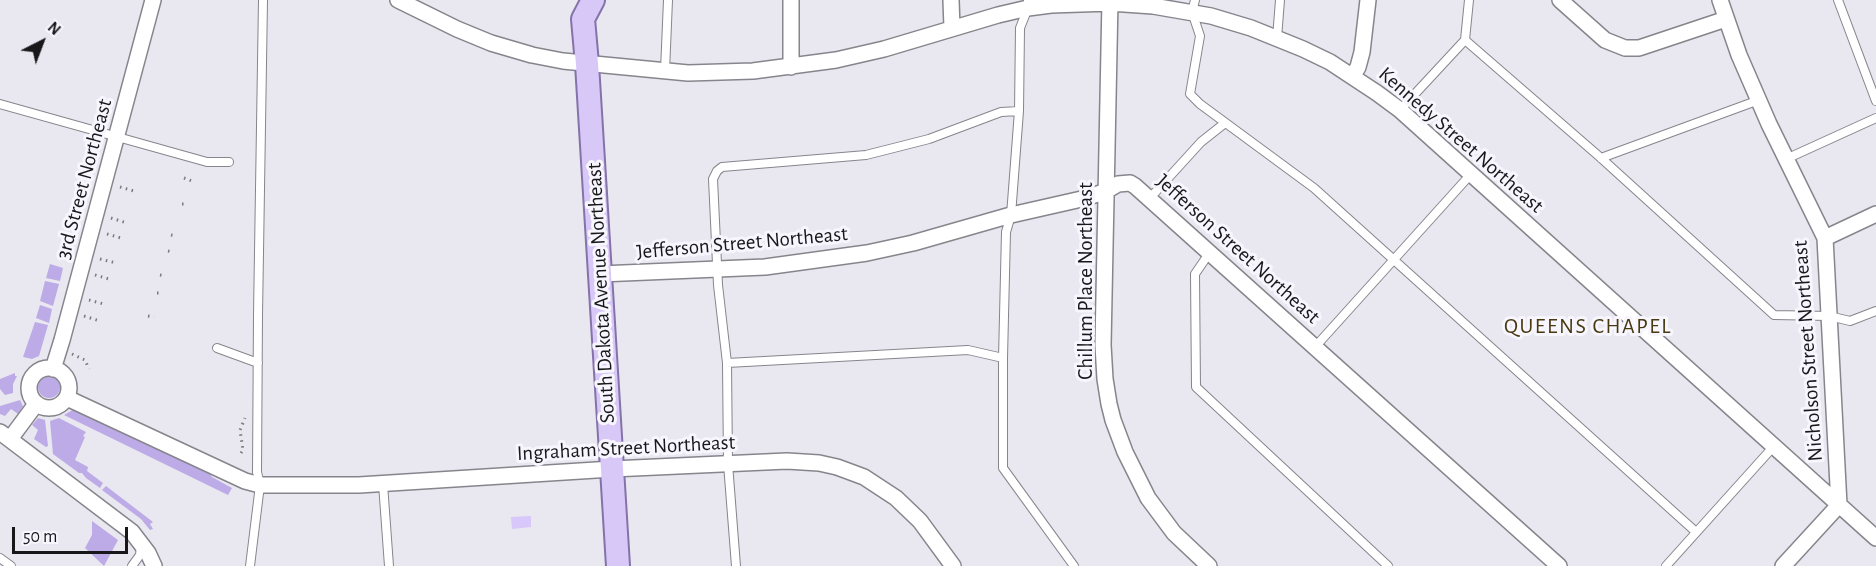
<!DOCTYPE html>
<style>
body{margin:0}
#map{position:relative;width:1876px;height:566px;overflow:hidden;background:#e9e7ef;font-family:"Alegreya Sans",sans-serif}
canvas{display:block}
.north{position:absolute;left:12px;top:12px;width:60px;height:60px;-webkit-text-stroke:4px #f7f5fd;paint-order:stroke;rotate:42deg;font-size:16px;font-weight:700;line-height:24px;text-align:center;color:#18171a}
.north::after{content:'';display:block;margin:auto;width:21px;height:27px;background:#18171a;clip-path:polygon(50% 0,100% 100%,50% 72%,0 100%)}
.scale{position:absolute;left:12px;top:527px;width:116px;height:27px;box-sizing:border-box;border:3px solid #18171a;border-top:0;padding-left:8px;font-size:18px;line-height:21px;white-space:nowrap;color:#18171a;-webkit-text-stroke:4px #f7f5fd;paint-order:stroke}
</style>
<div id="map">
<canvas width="1876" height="566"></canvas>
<div class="north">N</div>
<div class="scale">50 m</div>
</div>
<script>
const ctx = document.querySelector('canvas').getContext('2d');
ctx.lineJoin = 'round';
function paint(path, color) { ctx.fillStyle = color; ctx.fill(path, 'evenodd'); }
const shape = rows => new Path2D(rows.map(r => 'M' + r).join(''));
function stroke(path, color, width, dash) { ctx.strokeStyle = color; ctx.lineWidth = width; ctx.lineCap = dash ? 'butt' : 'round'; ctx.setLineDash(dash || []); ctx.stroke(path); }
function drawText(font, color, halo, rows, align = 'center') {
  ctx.font = font + ' "Alegreya Sans",sans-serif'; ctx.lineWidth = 6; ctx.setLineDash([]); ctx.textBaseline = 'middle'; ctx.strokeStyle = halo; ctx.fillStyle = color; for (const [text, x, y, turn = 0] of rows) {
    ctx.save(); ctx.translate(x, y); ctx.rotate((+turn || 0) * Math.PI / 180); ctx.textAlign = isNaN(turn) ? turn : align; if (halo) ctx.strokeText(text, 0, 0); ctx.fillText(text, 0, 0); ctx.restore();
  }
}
const green = shape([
 [50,264,63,268,60,281,46,278],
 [45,281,59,284,53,306,40,301],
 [40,305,52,309,49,323,36,318],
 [35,322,48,325,39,356,32,359,23,357],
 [15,373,15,376,17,376,13,384,13,393,5,395,0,389,0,379],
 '38 387a11 11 0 1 1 22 0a11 11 0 1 1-22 0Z',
 [20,400,23,406,18,414,11,409,5,416,0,414,0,406],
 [74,409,209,472,212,477,232,488,228,495,64,415],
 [38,418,45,420,48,446,46,447,34,439,38,430,32,425],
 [59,418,86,432,83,436,85,437,75,460,88,467,87,471,103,483,100,488,86,478,82,473,79,473,53,454,50,421],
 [106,486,153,522,150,524,153,529,150,530,141,519,102,490],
 [92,521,118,540,104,566,85,548,92,535]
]);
const water = shape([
 [531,516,531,527,512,529,511,517]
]);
const path = shape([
 [184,178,192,181],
 [120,187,134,191],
 [182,204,185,204],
 [111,218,127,223],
 [107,234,121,238],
 [171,235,176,236],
 [168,251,172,252],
 [100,259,116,263],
 [95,275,109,279],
 [160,275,165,276],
 [157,293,160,293],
 [89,300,104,304],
 [84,316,100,321],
 [148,316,154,317],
 [72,354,85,360,89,369],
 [241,453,243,450,240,430,245,418]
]);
const lane = shape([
 [1028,0,1028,8,1020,28,1019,111,1011,215,1006,232,1003,358,1003,468,1074,566],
 [1195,0,1192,12,1200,36,1190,94,1200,104,1314,188,1696,532],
 [1838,0,1876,101],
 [1277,38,1280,0],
 [1465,40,1469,0],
 [665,71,668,0],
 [0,104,207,162,229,162],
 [1400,110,1465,40,1601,158,1774,315,1829,316,1850,321,1876,311],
 [1601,158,1759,100],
 [1786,159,1876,118],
 [1150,198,1201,142,1225,123],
 [1210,252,1195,274,1196,387,1388,566],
 [1315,347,1471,174],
 [217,348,258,363],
 [727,363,968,350,1003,358],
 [383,484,389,566],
 [0,558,11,566],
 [132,566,140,555,141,546],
 [250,566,260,485,257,472,258,315,263,0],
 [736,566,728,464,727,363,718,285,713,179,717,171,722,167,866,155,929,139,1001,112,1019,111],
 [1666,566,1774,446]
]);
const street = shape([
 [398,0,457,29,491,43,532,55,563,61,688,73,753,71,836,60,884,49,998,15,1028,8,1051,5,1110,3,1153,6,1211,16,1251,28,1303,49,1330,62,1377,93,1400,110,1876,538],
 [791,0,791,67],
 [951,0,952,28],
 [1110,0,1103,345,1105,379,1109,404,1113,420,1125,452,1148,498,1174,533,1209,566],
 [1560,0,1605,40,1625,48,1639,48,1726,19],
 [1720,0,1739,55,1769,124,1825,238,1839,505],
 [1353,76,1358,67,1362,52,1368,0],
 [1825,238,1876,214],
 [600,274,765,267,867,253,913,243,1011,215,1086,198,1106,191,1118,184,1130,183,1135,186,1559,566],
 '29 388a20 20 0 1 1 40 0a20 20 0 1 1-40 0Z',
 [53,369,62,340,153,0],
 [67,398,245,481,260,485,359,485,612,469,787,461,819,463,837,467,864,477,896,498,920,521,953,566],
 [0,432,132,532,148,553,154,566],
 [10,439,36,404],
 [1783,566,1839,505]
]);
const primary = shape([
 [593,0,583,19,587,64,618,566]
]);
const streetNames = [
 ["Kennedy Street Northeast",1461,140,41],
 ["3rd Street Northeast",84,179,-75],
 ["Jefferson Street Northeast",742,243,-5],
 ["Jefferson Street Northeast",1238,249,42],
 ["Chillum Place Northeast",1086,281,-90],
 ["South Dakota Avenue Northeast",601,293,-93],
 ["Nicholson Street Northeast",1808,351,-94],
 ["Ingraham Street Northeast",626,448,-3]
];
const neighbourhoodNames = [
 ["QUEENS CHAPEL",1588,326]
];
paint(green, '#bdabe7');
paint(water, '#d7c7fa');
stroke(lane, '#87858c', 10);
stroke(street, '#87858c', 18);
stroke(primary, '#8473a8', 26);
stroke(path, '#7a797e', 3, [1.5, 4.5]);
stroke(lane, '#fff', 8);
stroke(street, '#fff', 15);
stroke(primary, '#d8c8f8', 22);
drawText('21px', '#18171a', '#f7f5fd', streetNames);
ctx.letterSpacing = '1.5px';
drawText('22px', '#483910', '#f7f5fd', neighbourhoodNames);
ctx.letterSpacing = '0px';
</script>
